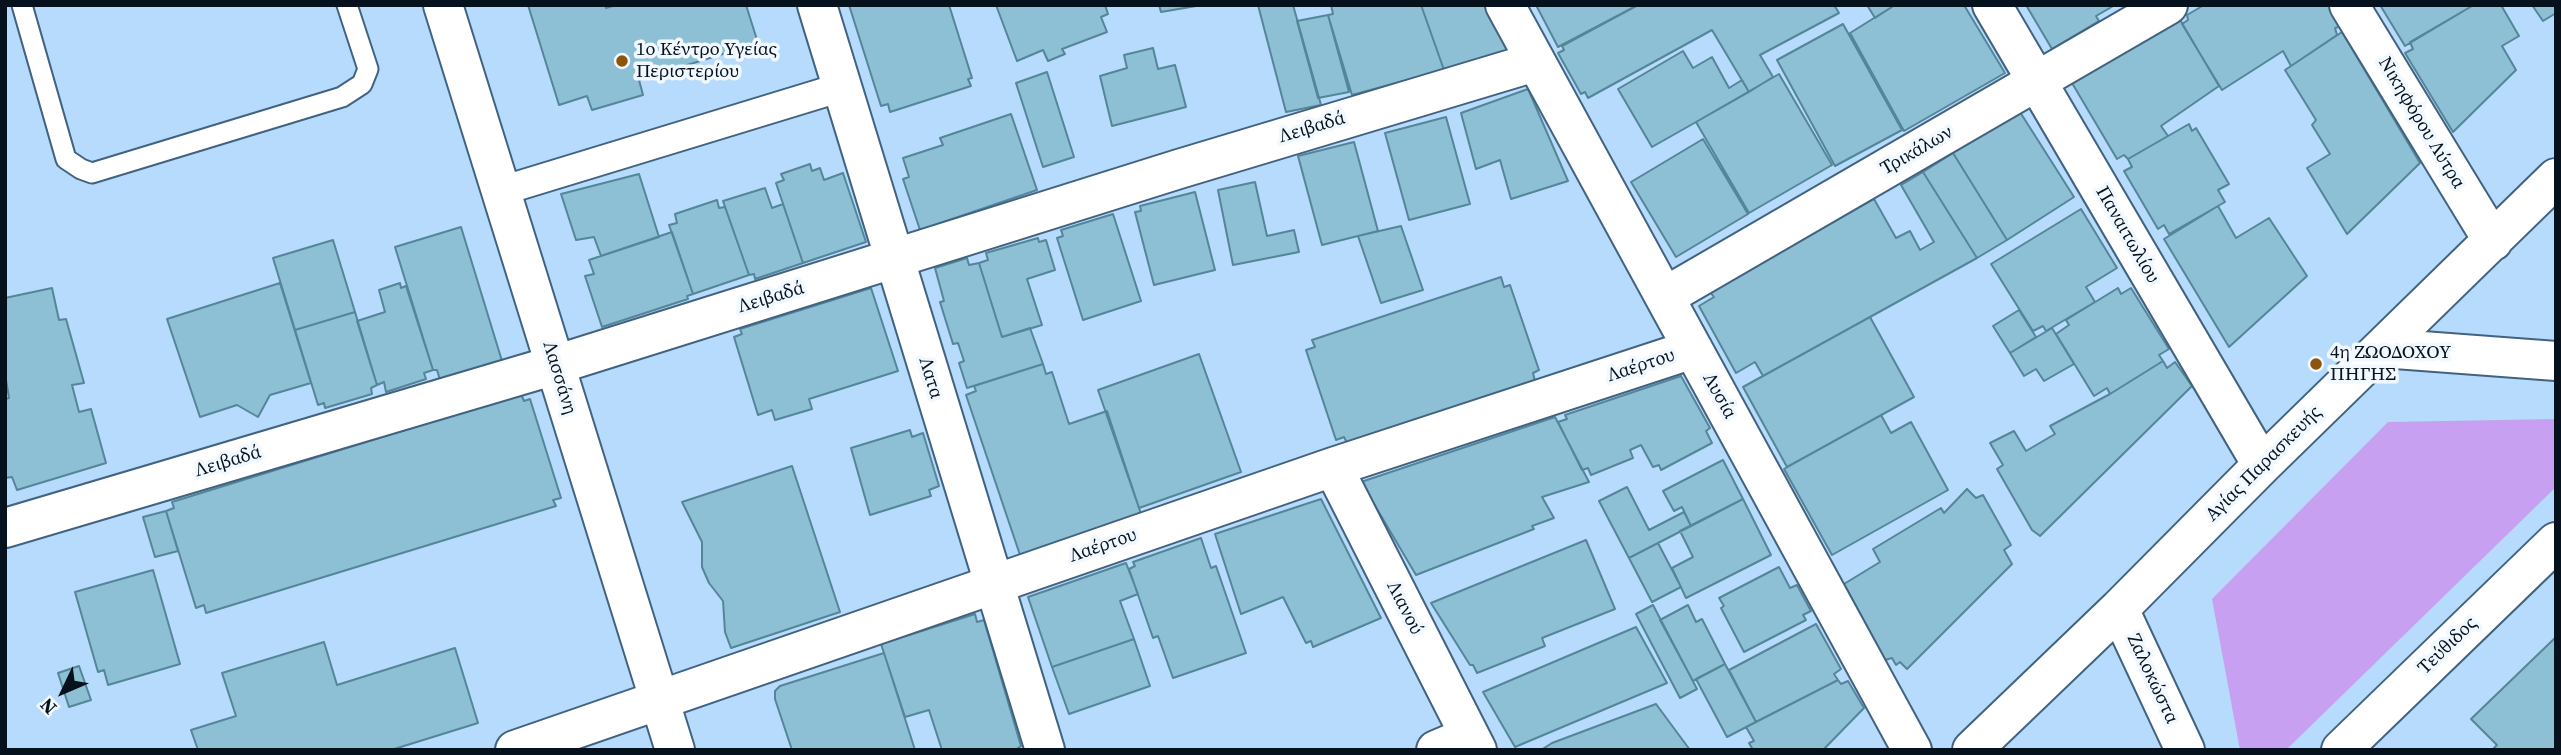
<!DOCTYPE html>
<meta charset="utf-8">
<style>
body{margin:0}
#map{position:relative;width:2561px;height:755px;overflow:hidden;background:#b6dbfc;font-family:"Source Serif 4",serif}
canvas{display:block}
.frame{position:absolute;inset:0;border:7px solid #05121d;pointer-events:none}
.north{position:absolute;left:28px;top:657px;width:70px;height:70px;-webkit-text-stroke:5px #f1f8ff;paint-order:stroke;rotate:226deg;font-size:19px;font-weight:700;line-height:28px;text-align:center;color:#05121d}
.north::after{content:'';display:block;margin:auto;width:24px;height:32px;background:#05121d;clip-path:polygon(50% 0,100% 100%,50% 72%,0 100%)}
</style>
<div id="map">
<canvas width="2561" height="755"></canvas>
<div class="frame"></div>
<div class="north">N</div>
</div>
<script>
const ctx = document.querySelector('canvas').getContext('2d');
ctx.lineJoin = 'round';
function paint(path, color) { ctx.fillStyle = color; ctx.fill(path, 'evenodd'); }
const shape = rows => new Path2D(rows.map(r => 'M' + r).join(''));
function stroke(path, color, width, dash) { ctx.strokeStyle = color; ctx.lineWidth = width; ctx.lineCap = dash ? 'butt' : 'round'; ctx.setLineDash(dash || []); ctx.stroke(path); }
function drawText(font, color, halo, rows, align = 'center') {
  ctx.font = font + ' "Source Serif 4",serif'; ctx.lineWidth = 7; ctx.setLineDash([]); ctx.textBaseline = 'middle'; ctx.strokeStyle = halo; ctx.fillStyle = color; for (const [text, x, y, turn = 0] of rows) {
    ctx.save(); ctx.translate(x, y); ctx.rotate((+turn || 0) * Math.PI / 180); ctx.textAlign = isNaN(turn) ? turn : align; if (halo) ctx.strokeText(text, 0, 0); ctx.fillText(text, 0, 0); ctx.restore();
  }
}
const green = shape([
 [2556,419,2556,487,2286,750,2240,750,2212,599,2388,422]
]);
const building = shape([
 [528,5,605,5,606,8,616,5,746,5,758,43,639,80,643,95,592,110,587,96,559,105,528,5],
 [849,5,949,5,972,78,968,79,971,86,890,112,888,104,881,106,849,5],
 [996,5,1105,5,1108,14,1101,17,1107,32,1062,49,1065,54,1048,61,1043,50,1017,61,996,5],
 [1159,5,1202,5,1161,12,1159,5],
 [1258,5,1293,5,1321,105,1286,112,1258,5],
 [1331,5,1421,5,1444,70,1352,95,1328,15,1333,14,1331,5],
 [1421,5,1486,5,1510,50,1444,70,1421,5],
 [1536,5,1638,5,1558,47,1536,5],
 [1638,5,1834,5,1839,13,1760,55,1773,77,1749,92,1712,30,1588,98,1585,92,1581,94,1558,53,1564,50,1562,46,1638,5],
 [1867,5,1895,5,1875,18,1867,5],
 [1895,5,1964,5,2005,73,1904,131,1850,33,1895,5],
 [2026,5,2115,5,2096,16,2099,21,2052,49,2026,5],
 [2204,5,2330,5,2342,26,2335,28,2337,35,2291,66,2283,51,2222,90,2182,24,2188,20,2187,15,2204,5],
 [2380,5,2471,5,2472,6,2405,46,2380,5],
 [2501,5,2519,36,2502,46,2516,70,2453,132,2405,53,2413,49,2410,42,2472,6,2501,5],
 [2532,5,2556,5,2556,13,2543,21,2532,5],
 [1328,15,1349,92,1318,98,1297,21,1328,15],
 [2179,18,2219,86,2161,126,2168,136,2128,159,2124,155,2117,159,2072,83,2179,18],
 [1843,24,1902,130,1835,166,1777,60,1843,24],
 [2342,32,2420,163,2347,234,2307,168,2330,154,2312,125,2316,120,2285,70,2342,32],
 [1153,48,1158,69,1175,65,1186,107,1112,126,1100,76,1127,68,1124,55,1153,48],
 [1683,51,1693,68,1712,57,1729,88,1742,80,1749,92,1652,147,1618,89,1683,51],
 [1047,72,1074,157,1043,167,1016,83,1047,72],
 [1779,74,1832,165,1749,213,1696,122,1779,74],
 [1528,89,1568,181,1511,199,1500,160,1476,169,1461,113,1528,89],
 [2020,112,2074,197,2007,240,1953,153,2020,112],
 [1011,114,1037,190,920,230,903,179,909,177,903,158,943,145,940,138,1011,114],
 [1446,117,1470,204,1409,220,1385,133,1446,117],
 [2189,124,2192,131,2196,128,2229,184,2218,190,2225,202,2169,234,2164,225,2158,229,2124,171,2132,167,2128,159,2189,124],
 [1703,139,1748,214,1676,257,1631,182,1703,139],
 [1354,142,1378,231,1322,245,1298,156,1354,142],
 [1953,153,2007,240,1977,258,1923,172,1953,153],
 [810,164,812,171,820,168,824,180,843,173,866,242,803,263,776,183,784,180,781,174,810,164],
 [1923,172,1977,258,1763,376,1755,362,1736,373,1699,306,1714,297,1710,292,1874,199,1896,238,1910,231,1920,250,1934,242,1901,185,1923,172],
 [639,174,659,237,601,256,594,237,576,240,561,194,639,174],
 [1255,182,1267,236,1294,230,1299,252,1233,265,1218,190,1255,182],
 [765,188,772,208,783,204,803,263,755,279,754,274,749,275,723,201,765,188],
 [1195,192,1215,270,1154,285,1135,212,1141,211,1140,206,1195,192],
 [717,200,719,208,725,207,749,275,693,294,669,225,677,223,675,214,717,200],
 [2218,206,2236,238,2269,218,2307,276,2229,347,2164,239,2218,206],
 [2081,209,2117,268,2086,287,2095,302,2046,331,2043,326,2033,331,1991,264,2081,209],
 [1113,214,1141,301,1083,320,1057,238,1063,236,1061,230,1113,214],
 [1401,226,1423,290,1381,303,1358,236,1401,226],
 [461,227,502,361,440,380,437,370,433,370,395,247,461,227],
 [672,232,693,294,687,296,688,299,602,327,585,276,594,274,589,260,672,232],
 [1038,238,1039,242,1046,240,1055,270,1027,279,1042,325,1002,337,979,263,988,260,986,253,1038,238],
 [333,240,355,312,295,330,273,258,333,240],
 [967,258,969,265,979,263,1002,337,1030,328,1043,364,967,388,959,363,964,361,958,343,953,344,940,302,944,301,935,268,967,258],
 [1501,277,1504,287,1510,285,1539,370,1533,373,1535,381,1347,443,1344,437,1336,440,1306,350,1315,347,1312,340,1501,277],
 [280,283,311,383,270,395,258,417,237,405,200,417,167,319,280,283],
 [400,283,401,288,406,286,433,370,424,373,426,379,386,392,384,382,377,385,357,321,385,312,379,290,400,283],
 [52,288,59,320,66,319,84,383,72,385,79,412,91,409,106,463,17,490,12,477,5,478,5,399,9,398,5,374,5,298,52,288],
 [871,288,898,371,809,399,812,409,775,420,772,410,758,415,734,337,742,334,740,329,871,288],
 [2118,288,2121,294,2131,288,2169,349,2159,355,2163,361,2110,394,2107,388,2094,396,2056,334,2069,325,2066,320,2118,288],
 [2019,310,2036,337,2010,353,1993,326,2019,310],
 [355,312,377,385,371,388,372,394,325,408,324,403,318,405,295,330,355,312],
 [1870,317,1914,397,1787,467,1743,387,1870,317],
 [2052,328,2074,364,2044,381,2036,369,2024,376,2010,353,2052,328],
 [1199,354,1241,472,1139,508,1098,390,1199,354],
 [2163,361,2167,368,2175,362,2192,386,2040,536,2032,530,1997,469,2003,465,1990,443,2014,431,2026,451,2055,434,2050,426,2110,394,2163,361],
 [1043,364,1046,374,1052,372,1069,424,1107,411,1141,514,1020,555,966,395,976,391,974,386,1043,364],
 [1681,376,1710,428,1706,431,1712,443,1661,470,1659,465,1653,467,1641,445,1630,450,1633,458,1591,475,1588,468,1582,470,1558,422,1567,419,1565,415,1681,376],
 [521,394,524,401,530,399,561,498,553,500,556,506,206,613,204,605,196,608,166,511,174,508,172,502,521,394],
 [1881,415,1891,433,1911,422,1948,490,1832,555,1784,469,1881,415],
 [1555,417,1589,482,1542,497,1554,518,1532,526,1534,529,1416,575,1361,482,1555,417],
 [910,430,912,437,923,433,939,486,929,490,931,496,870,515,851,448,910,430],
 [1723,460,1743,499,1691,526,1682,507,1674,511,1663,491,1723,460],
 [792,466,840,612,731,648,725,632,723,601,709,583,702,567,702,542,682,502,792,466],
 [1627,487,1649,530,1684,512,1691,526,1629,558,1599,501,1627,487],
 [1967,489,1976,498,1983,495,2011,545,2004,550,2012,564,1907,669,1900,662,1896,665,1892,658,1885,660,1844,584,1880,562,1873,549,1941,508,1944,513,1967,489],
 [1321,499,1381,618,1313,647,1311,641,1306,643,1283,597,1241,614,1215,534,1321,499],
 [1743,499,1771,555,1686,598,1672,568,1693,557,1680,531,1743,499],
 [166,511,178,551,155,557,143,517,166,511],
 [1201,538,1211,568,1216,566,1246,653,1173,678,1158,636,1153,638,1129,569,1135,566,1133,562,1201,538],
 [1586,540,1615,609,1542,638,1545,646,1477,673,1473,665,1470,665,1431,603,1586,540],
 [1658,543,1681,587,1652,602,1629,558,1658,543],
 [1126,563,1138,594,1120,601,1134,639,1052,667,1028,597,1126,563],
 [1779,567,1790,588,1797,585,1811,611,1803,615,1806,620,1744,652,1721,608,1724,606,1719,598,1779,567],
 [153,570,180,664,108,685,104,670,98,672,75,592,153,570],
 [1653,605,1697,689,1680,698,1636,614,1653,605],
 [1688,605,1696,622,1702,619,1725,664,1693,681,1660,620,1688,605],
 [975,614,977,622,984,620,1021,746,1015,750,942,750,929,710,905,717,881,644,975,614],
 [1816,624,1841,669,1834,674,1838,680,1756,722,1729,670,1816,624],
 [1636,627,1667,683,1515,747,1483,692,1636,627],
 [2556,637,2556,750,2492,750,2497,745,2471,719,2556,637],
 [1134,639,1150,686,1069,714,1052,667,1134,639],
 [324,642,337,685,455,648,478,723,391,750,198,750,191,730,236,716,222,673,324,642],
 [884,653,915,750,792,750,775,699,775,691,780,686,884,653],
 [1725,664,1756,722,1727,737,1696,679,1725,664],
 [79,666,91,700,69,707,58,673,79,666],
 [1838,680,1841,684,1848,681,1864,708,1823,750,1753,750,1749,743,1754,741,1746,727,1838,680],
 [1656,704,1690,750,1541,750,1552,743,1656,704]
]);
const service = shape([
 [22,5,66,159,81,169,92,173,342,97,362,84,368,69,347,5]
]);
const pedestrian = shape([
 [501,191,842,87]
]);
const minor = shape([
 [443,5,675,750],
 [817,5,1045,750],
 [1505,5,1912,750],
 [1992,5,2262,465],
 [2349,5,2493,241],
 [1666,296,2168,5],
 [2382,348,2556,361],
 [1333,467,1477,750],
 [5,528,555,365,1179,169,1535,62],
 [2119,609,2185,750],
 [515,750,1333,467,1693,349],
 [1436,750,1469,736],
 [1972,750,2119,609,2262,465,2556,178],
 [2341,750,2556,542]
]);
const markers = [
 [622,61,7,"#8d550a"],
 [2316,364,7,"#8d550a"]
];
const poiNames = [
 ["1ο Κέντρο Υγείας",636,50],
 ["Περιστερίου",636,72],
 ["4η ΖΩΟΔΟΧΟΥ",2330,353],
 ["ΠΗΓΗΣ",2330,375]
];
const streetNames = [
 ["Νικηφόρου Λύτρα",2421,123,59],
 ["Λειβαδά",1312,128,-17],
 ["Τρικάλων",1917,151,-30],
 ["Παναιτωλίου",2127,235,60],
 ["Λειβαδά",771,298,-17],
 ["Λαέρτου",1641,366,-18],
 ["Λασσάνη",559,378,73],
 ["Λατα",930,378,73],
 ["Λυσία",1719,396,61],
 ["Λειβαδά",228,462,-17],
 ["Αγίας Παρασκευής",2264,464,-45],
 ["Λαέρτου",1103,546,-19],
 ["Λιανού",1404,608,63],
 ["Τεύθιδος",2448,646,-44],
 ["Ζαλοκώστα",2152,679,65]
];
paint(green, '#c7a0f2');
paint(building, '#8ec0d5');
stroke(building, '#548599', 2);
stroke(service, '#426380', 23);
stroke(pedestrian, '#426380', 32);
stroke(minor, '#426380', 42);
stroke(service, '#fff', 19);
stroke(pedestrian, '#fff', 28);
stroke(minor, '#fff', 38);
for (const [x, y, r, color] of markers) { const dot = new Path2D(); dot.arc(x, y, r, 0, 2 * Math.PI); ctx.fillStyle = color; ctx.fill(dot); stroke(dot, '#f1f8ff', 2.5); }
drawText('19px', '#05121d', '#f1f8ff', poiNames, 'left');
drawText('19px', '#05121d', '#f1f8ff', streetNames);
</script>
